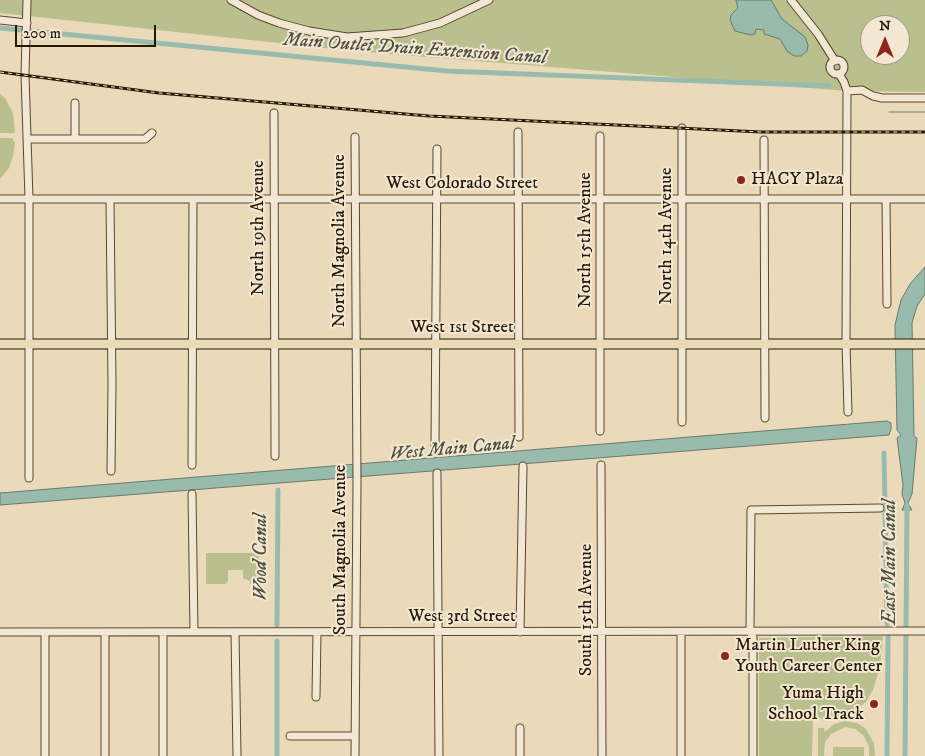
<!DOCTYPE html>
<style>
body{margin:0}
#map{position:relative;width:925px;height:756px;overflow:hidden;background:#ebdab9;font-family:"IM FELL DW Pica",serif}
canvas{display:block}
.north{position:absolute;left:860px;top:15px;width:50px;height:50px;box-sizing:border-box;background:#f2e7d2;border:1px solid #a09480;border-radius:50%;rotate:0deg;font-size:14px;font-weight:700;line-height:20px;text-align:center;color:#261804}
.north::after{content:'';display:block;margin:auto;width:18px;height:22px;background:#8f2418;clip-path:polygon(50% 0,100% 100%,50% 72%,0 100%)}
.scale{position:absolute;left:15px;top:25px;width:141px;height:22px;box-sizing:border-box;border:2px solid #261804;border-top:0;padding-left:6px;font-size:15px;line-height:18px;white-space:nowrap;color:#261804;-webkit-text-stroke:4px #f2e7d2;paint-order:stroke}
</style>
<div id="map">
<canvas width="925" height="756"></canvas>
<div class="north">N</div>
<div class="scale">200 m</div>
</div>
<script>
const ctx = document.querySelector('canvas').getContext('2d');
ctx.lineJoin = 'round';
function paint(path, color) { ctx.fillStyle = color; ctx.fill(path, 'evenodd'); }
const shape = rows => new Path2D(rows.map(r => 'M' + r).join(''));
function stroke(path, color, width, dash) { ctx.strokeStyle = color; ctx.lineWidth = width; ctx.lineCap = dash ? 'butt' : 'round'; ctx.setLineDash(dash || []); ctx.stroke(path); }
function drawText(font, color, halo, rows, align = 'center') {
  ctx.font = font + ' "IM FELL DW Pica",serif'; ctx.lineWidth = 4; ctx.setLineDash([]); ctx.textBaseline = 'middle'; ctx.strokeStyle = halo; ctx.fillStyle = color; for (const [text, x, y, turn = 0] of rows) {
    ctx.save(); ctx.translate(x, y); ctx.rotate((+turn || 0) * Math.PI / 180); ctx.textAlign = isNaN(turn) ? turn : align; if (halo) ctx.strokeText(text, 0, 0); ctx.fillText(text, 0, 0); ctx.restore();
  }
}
const green = shape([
 [0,0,925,0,925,92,847,91,353,51,0,13],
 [870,25,900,25,900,55,870,55],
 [0,94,5,98,13,113,15,133,0,133],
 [0,138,12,138,15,143,13,156,9,168,0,179],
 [206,553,259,553,260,584,250,584,250,581,243,578,243,570,228,570,228,581,226,584,206,584],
 [883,636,880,667,873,690,866,702,851,713,833,718,813,719,812,756,759,756,759,638],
 [845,721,857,723,866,729,874,743,875,756,869,756,869,746,863,735,855,729,845,727,831,734,825,742,824,756,818,756,818,728,824,728,825,732,834,724],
 [833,747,864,747,864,756,833,756]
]);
const water = shape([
 [736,0,771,0,782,19,805,37,808,45,807,51,801,56,794,56,787,51,780,39,764,34,764,30,756,29,755,34,751,35,735,31,730,20,731,15,738,8,736,0],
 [925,267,925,294,917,306,912,323,914,436,917,438,912,494,908,503,912,510,902,510,905,503,902,494,903,485,897,438,901,435,897,430,895,325,901,300,910,284,925,267],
 [887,421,891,423,891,429,889,435,0,505,0,493,887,421]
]);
const stream = shape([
 [889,112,925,112]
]);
const canal = shape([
 [0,28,447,71,829,86],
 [884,453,887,624],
 [277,625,278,490],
 [277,756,277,641],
 [887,756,888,637],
 [905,756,907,505]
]);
const minor = shape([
 [27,0,25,75,29,199,29,478],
 [231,0,258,15,279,23,309,31,347,37,403,33,440,23,489,0],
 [791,0,818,34,835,61],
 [0,20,27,23],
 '830 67a7 7 0 1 1 14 0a7 7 0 1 1-14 0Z',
 [839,74,844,82,847,91,846,344,848,412],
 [847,91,862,90,873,96,882,98,925,98],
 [75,103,75,139],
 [274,113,275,456],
 [518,132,519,437],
 [28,139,145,139,152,133],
 [764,140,765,418],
 [0,199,925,199],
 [110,199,112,384,111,471],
 [886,199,887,304],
 [682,422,682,128],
 [600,431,600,136],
 [435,445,437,149],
 [192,465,193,199],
 [601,465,602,756],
 [437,473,439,756],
 [192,494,194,632],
 [0,632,925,631],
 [45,632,45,756],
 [105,632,105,756],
 [163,632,163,756],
 [235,632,237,756],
 [520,632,523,466],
 [316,697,317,632],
 [520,728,520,756],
 [290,736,355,736],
 [355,756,357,483,355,137],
 [681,756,681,632],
 [753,756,753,637,750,632,751,510,880,508]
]);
const major = shape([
 [0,344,925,344]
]);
const rail = shape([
 [0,72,159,93,429,116,761,132,925,132]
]);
const markers = [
 [741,180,5,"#8f2418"],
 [725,656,5,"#8f2418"],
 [874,704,5,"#8f2418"]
];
const poiNames = [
 ["HACY Plaza",751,180],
 ["Martin Luther King",735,646],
 ["Youth Career Center",735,667],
 ["Yuma High",864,694,"right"],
 ["School Track",864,715,"right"]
];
const streetNames = [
 ["West Colorado Street",462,184],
 ["North 19th Avenue",259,228,-90],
 ["North 14th Avenue",667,236,-90],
 ["North 15th Avenue",586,240,-90],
 ["North Magnolia Avenue",340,241,-90],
 ["West 1st Street",462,328],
 ["South Magnolia Avenue",341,550,-90],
 ["South 15th Avenue",587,610,-90],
 ["West 3rd Street",462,617]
];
const waterNames = [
 ["Main Outlet Drain Extension Canal",415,50,4],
 ["West Main Canal",452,450,-5],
 ["Wood Canal",262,557,-90],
 ["East Main Canal",891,562,-90]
];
paint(green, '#babf8e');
paint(water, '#98bbae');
stroke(water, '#6a7a6a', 1);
stroke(stream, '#6a7a6a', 1);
stroke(canal, '#98bbae', 5);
stroke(minor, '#574831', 9);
stroke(major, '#261804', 11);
stroke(minor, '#f2e7d2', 7);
stroke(major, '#ebdab9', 9);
stroke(rail, '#261804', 3);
stroke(rail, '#f2e7d2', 1, [4]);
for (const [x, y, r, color] of markers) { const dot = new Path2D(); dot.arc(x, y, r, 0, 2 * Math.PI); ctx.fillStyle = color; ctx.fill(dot); stroke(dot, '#f2e7d2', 2); }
drawText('18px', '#261804', '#f2e7d2', poiNames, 'left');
drawText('18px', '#261804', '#f2e7d2', streetNames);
drawText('italic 19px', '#4e5140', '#f2e7d2', waterNames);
</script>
